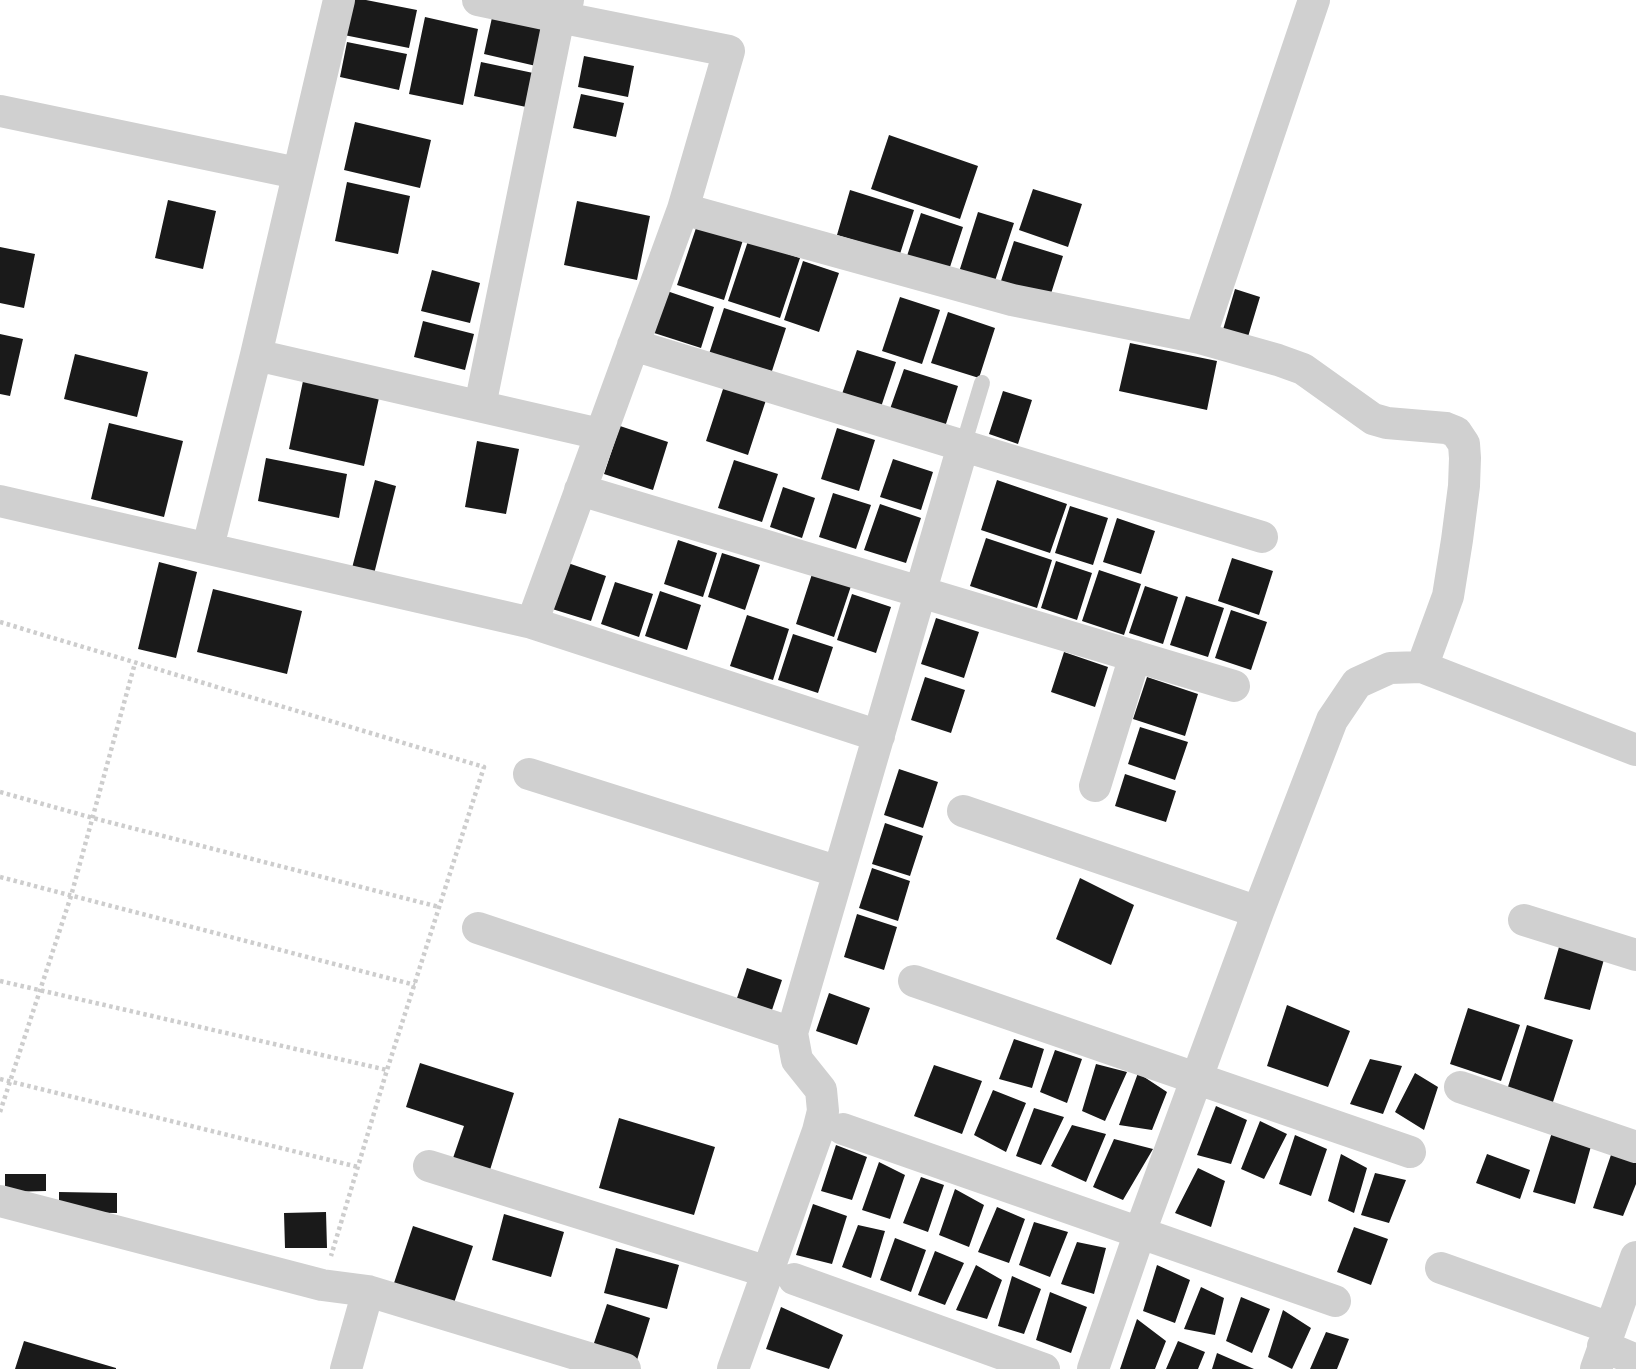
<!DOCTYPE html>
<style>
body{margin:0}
canvas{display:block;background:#fff}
</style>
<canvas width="1636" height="1369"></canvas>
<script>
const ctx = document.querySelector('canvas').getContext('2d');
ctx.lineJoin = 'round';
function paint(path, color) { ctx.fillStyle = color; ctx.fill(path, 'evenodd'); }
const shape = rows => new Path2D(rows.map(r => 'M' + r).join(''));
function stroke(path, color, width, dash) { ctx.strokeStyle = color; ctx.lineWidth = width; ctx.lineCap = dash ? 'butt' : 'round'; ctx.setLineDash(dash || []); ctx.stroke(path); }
const building = shape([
 [351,0,366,0,417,10,409,48,344,35],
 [493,13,546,25,536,66,484,54],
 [425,17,478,29,463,105,409,94],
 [347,42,407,54,399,90,340,77],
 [584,56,634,66,628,97,578,87],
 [481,62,538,74,531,108,474,96],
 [581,94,624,103,616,137,573,128],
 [355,122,431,140,420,188,344,170],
 [889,135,978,166,960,219,871,189],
 [347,182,410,196,398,254,335,241],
 [1033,189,1082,204,1068,247,1019,230],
 [850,190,914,210,900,254,837,235],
 [168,200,216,211,203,269,155,258],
 [577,201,650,216,637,280,564,265],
 [978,212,1014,223,994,284,959,272],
 [921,213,963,227,949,270,907,256],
 [697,225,743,240,724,300,677,285],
 [748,241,800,258,780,318,728,301],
 [1014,241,1063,256,1048,303,999,287],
 [0,247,35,254,24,308,0,303],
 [803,261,839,273,819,332,784,320],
 [432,270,480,283,470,323,421,311],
 [1235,289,1260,297,1247,340,1222,333],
 [664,290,714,307,701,348,651,332],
 [900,297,940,310,922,364,882,351],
 [724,308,786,328,771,374,709,354],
 [948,312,995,328,979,378,931,363],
 [423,321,474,334,465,370,414,357],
 [0,334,23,339,10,396,0,394],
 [1130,343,1217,361,1207,410,1119,391],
 [857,350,896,362,881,407,842,394],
 [75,354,148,372,137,417,64,399],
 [904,369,958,386,945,427,890,409],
 [303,381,379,398,364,466,289,449],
 [724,386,766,400,748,455,706,441],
 [1003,391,1032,400,1018,444,989,434],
 [109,423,183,441,164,517,91,499],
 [620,426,668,442,653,490,604,474],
 [837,428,875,440,859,491,821,479],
 [477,441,519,449,506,514,465,507],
 [266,458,347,474,339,518,258,501],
 [893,459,933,472,921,510,880,497],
 [734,460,778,474,762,522,718,508],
 [375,480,396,486,374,574,352,568],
 [997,480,1067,504,1050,553,981,530],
 [783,487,815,498,802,538,770,527],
 [833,493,871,505,856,549,819,537],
 [880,504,921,518,906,563,864,550],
 [1070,506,1108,518,1093,565,1055,553],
 [1117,518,1155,531,1141,574,1103,562],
 [986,538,1052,560,1037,608,970,586],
 [678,540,717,553,703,597,664,584],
 [722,553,760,565,745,610,708,597],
 [1232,558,1273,571,1259,615,1218,601],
 [1056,561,1092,573,1077,620,1041,608],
 [159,562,197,572,176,658,138,649],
 [565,562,606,576,591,621,549,608],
 [1099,570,1141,584,1124,635,1082,621],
 [812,574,851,586,834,637,796,624],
 [615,582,653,594,639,637,601,624],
 [1145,586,1178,597,1163,644,1129,633],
 [213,589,302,611,287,674,197,652],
 [660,591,701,605,687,650,645,636],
 [852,594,891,607,876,653,837,640],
 [1186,596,1224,608,1208,657,1170,645],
 [1231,610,1267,622,1251,670,1215,658],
 [747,615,789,629,773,680,730,666],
 [936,618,979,632,964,678,921,664],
 [793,634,833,647,818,693,778,680],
 [1064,652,1108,667,1095,707,1051,692],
 [925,677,965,690,951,733,911,720],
 [1147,677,1198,694,1185,736,1133,719],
 [1140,727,1188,742,1175,780,1128,764],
 [899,769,938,782,923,828,884,815],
 [1125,774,1176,791,1166,822,1115,806],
 [885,823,923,836,910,876,872,864],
 [872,868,910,881,898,921,859,908],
 [1080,878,1134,905,1111,965,1056,939],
 [857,914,897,927,884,970,844,957],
 [1561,940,1606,952,1590,1010,1544,999],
 [747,968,782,980,771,1013,736,1001],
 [829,993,870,1008,857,1045,816,1031],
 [1287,1005,1350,1031,1328,1087,1267,1066],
 [1468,1008,1520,1025,1501,1081,1450,1064],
 [1527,1025,1573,1040,1552,1105,1507,1090],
 [1014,1039,1044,1049,1032,1088,999,1079],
 [1055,1050,1082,1059,1067,1103,1040,1092],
 [1370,1059,1402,1066,1383,1114,1350,1104],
 [420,1063,514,1093,490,1170,453,1158,464,1126,406,1107],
 [1096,1064,1127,1072,1105,1121,1082,1111],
 [934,1065,982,1081,962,1134,914,1116],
 [1138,1073,1167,1092,1152,1130,1119,1125],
 [1415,1073,1438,1087,1424,1130,1395,1112],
 [993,1090,1026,1103,1006,1152,974,1135],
 [1216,1106,1247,1120,1231,1164,1197,1155],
 [1034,1108,1064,1117,1041,1165,1016,1156],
 [619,1118,715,1147,694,1215,599,1188],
 [1260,1121,1287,1134,1264,1179,1241,1169],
 [1072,1125,1106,1134,1086,1182,1051,1166],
 [1554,1126,1593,1139,1575,1204,1533,1192],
 [1295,1135,1327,1149,1311,1196,1279,1184],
 [1114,1139,1153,1149,1123,1200,1093,1187],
 [836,1145,867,1157,852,1200,821,1191],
 [1614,1146,1636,1156,1636,1184,1623,1216,1593,1208],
 [1341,1154,1367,1168,1354,1213,1328,1201],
 [1487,1154,1530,1170,1520,1199,1476,1183],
 [879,1162,905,1175,890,1219,862,1210],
 [1198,1168,1225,1181,1211,1227,1175,1213],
 [1375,1173,1406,1180,1389,1223,1361,1215],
 [5,1174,46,1174,46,1191,5,1192],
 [921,1177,944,1185,928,1232,903,1223],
 [955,1189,984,1205,969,1247,939,1235],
 [59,1192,117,1193,117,1213,59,1212],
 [813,1204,847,1216,832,1264,796,1255],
 [997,1207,1025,1219,1009,1263,978,1252],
 [326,1212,327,1248,285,1248,284,1213],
 [504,1214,564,1232,551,1277,492,1260],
 [1034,1222,1068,1232,1050,1277,1019,1265],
 [858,1225,885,1231,871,1278,842,1267],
 [413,1226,473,1246,450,1315,390,1295],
 [1354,1227,1388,1239,1371,1285,1337,1272],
 [895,1238,926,1250,911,1292,880,1280],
 [1077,1242,1106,1248,1094,1294,1061,1284],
 [616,1248,679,1265,667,1309,604,1293],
 [935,1251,964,1263,945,1305,918,1295],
 [976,1265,1002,1280,987,1319,956,1310],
 [1157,1265,1190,1280,1175,1323,1143,1311],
 [1012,1276,1041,1289,1024,1334,998,1326],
 [1201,1287,1224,1298,1215,1335,1184,1329],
 [1050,1292,1087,1307,1071,1353,1036,1340],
 [1241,1297,1270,1309,1252,1353,1226,1341],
 [607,1304,650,1318,637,1360,593,1346],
 [781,1307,843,1335,829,1369,766,1349],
 [1283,1310,1311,1328,1292,1369,1268,1357],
 [1137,1319,1166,1341,1155,1369,1120,1369],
 [1326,1332,1349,1339,1337,1369,1310,1369],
 [24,1341,116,1368,116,1369,15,1369],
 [1178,1341,1205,1352,1198,1369,1166,1369],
 [1217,1353,1254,1369,1212,1369]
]);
const path = shape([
 [0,622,484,767,387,1070,331,1256],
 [0,792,93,818,439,907],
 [0,877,415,985],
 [0,981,387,1070],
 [0,1079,358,1167],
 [0,1112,71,896,135,663]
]);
const service = shape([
 [963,446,982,383]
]);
const minor = shape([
 [339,0,256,355,600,434],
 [478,0,559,17,480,406],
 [0,111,297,173],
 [683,209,1012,300,1200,338,1278,360,1303,369,1373,419,1387,423,1446,428,1456,432,1464,444,1465,458,1464,486,1457,540,1448,596,1422,667],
 [1200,338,1314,0],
 [633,345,1262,537],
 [580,490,1234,686],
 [0,501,532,623,879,736],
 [208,547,256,355],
 [532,623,683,209,729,51,559,17,568,0],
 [529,774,839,872],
 [1095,786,1135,656],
 [963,811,1258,912],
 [1524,920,1636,955],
 [478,928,792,1033],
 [914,981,1410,1152],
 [1460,1087,1636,1147],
 [843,1129,1335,1301],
 [429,1166,768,1272],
 [0,1201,322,1285,368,1291,625,1369],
 [1441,1268,1610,1328],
 [794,1279,1044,1369],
 [1603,1346,1636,1360],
 [346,1369,368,1291],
 [733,1369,818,1131,823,1111,821,1090,797,1060,792,1033,963,446],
 [1093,1369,1140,1232,1258,912,1332,720,1357,683,1390,668,1422,667,1636,750],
 [1596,1369,1636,1257]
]);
paint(building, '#1a1a1a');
stroke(path, '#cdcdcd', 4.5, [3.5, 3.5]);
stroke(service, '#d0d0d0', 16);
stroke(minor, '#d0d0d0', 32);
</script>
